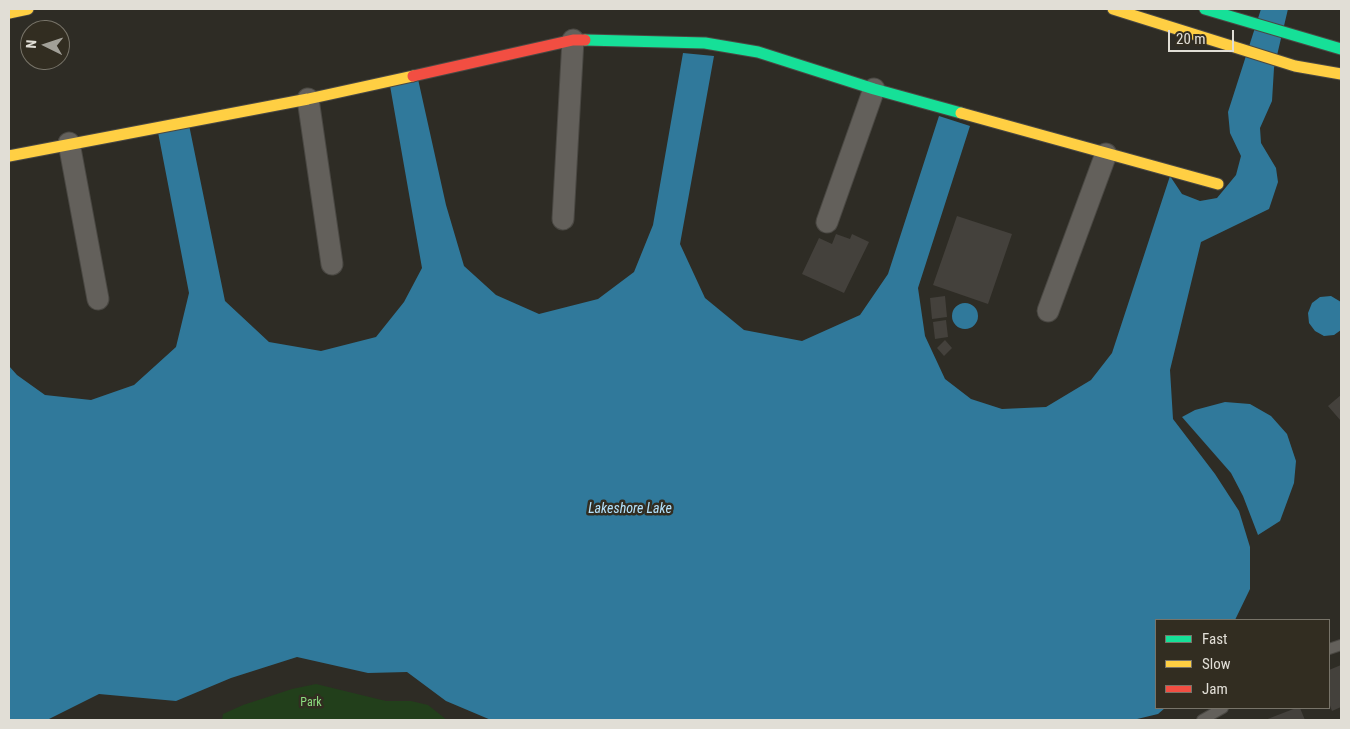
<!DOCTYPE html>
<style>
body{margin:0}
#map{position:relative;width:1350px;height:729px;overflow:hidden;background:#2e2c25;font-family:"Roboto Condensed",sans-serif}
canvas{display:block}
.frame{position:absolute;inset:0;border:10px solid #e1ded6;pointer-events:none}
.legend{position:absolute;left:1155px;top:619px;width:175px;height:90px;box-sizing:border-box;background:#322d21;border:1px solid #787469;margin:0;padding:6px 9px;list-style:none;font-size:15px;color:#e1ded6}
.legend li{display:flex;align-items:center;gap:10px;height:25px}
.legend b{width:25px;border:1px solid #787469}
.north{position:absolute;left:20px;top:20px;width:50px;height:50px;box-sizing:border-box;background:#322d21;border:1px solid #787469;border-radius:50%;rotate:274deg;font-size:14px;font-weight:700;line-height:20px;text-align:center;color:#e1ded6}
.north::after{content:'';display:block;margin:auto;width:18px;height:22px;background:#a2a098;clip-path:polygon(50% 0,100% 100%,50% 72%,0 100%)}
.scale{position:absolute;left:1168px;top:30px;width:66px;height:22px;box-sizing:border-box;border:2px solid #e1ded6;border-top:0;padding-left:6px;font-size:15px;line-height:18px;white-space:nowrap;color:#e1ded6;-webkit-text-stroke:4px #322d21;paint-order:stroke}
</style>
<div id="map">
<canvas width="1350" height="729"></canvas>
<div class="frame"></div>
<ul class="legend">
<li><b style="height:6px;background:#16e098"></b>Fast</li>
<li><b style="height:6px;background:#ffcf43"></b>Slow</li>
<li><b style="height:6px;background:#f24e42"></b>Jam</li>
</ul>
<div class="north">N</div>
<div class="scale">20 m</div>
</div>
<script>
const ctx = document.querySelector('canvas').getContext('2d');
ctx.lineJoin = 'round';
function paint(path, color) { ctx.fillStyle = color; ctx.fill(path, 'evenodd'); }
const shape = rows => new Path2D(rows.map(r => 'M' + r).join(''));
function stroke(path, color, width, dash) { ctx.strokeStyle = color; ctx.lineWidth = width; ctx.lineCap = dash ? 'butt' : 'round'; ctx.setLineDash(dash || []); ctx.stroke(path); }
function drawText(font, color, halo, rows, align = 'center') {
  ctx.font = font + ' "Roboto Condensed",sans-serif'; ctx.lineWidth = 5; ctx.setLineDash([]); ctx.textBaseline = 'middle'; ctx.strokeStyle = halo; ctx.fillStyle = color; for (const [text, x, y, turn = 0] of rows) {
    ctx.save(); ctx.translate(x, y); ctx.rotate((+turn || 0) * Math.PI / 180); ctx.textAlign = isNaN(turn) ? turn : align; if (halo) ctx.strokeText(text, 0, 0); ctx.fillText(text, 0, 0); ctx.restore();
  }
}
const green = shape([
 [316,684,386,701,411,701,428,705,447,720,222,720,223,714,243,705,292,689]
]);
const water = shape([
 [1261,9,1288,9,1274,68,1272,101,1260,128,1261,143,1276,168,1278,182,1269,209,1201,242,1170,370,1173,419,1215,474,1239,511,1250,547,1250,589,1235,620,1156,620,1156,708,1165,708,1158,714,1133,720,491,720,446,701,407,672,368,673,297,657,231,678,176,701,99,694,47,720,9,720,9,366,17,375,45,395,91,400,134,385,176,347,189,293,157,127,188,120,225,301,269,342,321,351,376,337,404,302,422,268,389,80,418,79,446,205,464,266,496,295,539,314,598,299,634,272,653,225,683,53,714,56,680,244,705,298,744,330,802,341,860,315,888,274,939,116,970,126,918,288,925,336,945,379,971,399,1002,409,1046,407,1091,380,1112,353,1170,176,1182,194,1200,201,1217,198,1236,175,1241,156,1230,133,1228,112],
 [1331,296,1341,302,1341,330,1334,335,1324,336,1315,331,1309,323,1308,313,1312,303,1320,297],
 '952 316a13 13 0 1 1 26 0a13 13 0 1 1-26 0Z',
 [1225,402,1250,404,1271,416,1287,434,1296,461,1294,483,1280,521,1258,535,1243,496,1231,473,1182,417,1195,410]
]);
const building = shape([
 [957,216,1012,234,988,304,933,285],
 [836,234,850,239,852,234,869,242,844,293,802,274,819,238,832,244],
 [945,296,947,317,932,319,930,298],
 [946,320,948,337,935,339,933,322],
 [945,340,952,348,944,356,937,348],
 [1341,395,1341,421,1328,406],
 [1341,665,1341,707,1332,711,1329,703,1329,670],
 [1296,708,1300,708,1305,720,1265,720]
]);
const lane = shape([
 [1329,649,1341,645],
 [1202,720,1223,708]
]);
const street = shape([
 [308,99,332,264],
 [69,143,98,299],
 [563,219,573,40],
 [827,222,874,89],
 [1048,311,1106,154]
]);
const fast = shape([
 [1205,9,1341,49],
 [585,40,705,43,758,52,874,89,961,113]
]);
const slow = shape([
 [1113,9,1295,66,1341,74],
 [9,13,28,9],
 [961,113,1218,184],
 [9,156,308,99,413,76]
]);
const jam = shape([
 [413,76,573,40,585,40]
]);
const parkNames = [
 ["Park",311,703]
];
const waterNames = [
 ["Lakeshore Lake",630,509]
];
paint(green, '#223f1b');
paint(water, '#30799b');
paint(building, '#44413c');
stroke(lane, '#4a4843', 12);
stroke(street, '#4a4843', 23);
stroke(fast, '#4a4843', 13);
stroke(slow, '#4a4843', 13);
stroke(jam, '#4a4843', 13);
stroke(lane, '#63605b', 10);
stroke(street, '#63605b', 21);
stroke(fast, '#16e098', 11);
stroke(slow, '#ffcf43', 11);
stroke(jam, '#f24e42', 11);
drawText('12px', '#8cdd7f', '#322d21', parkNames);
drawText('italic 14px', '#b5e3fd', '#322d21', waterNames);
</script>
